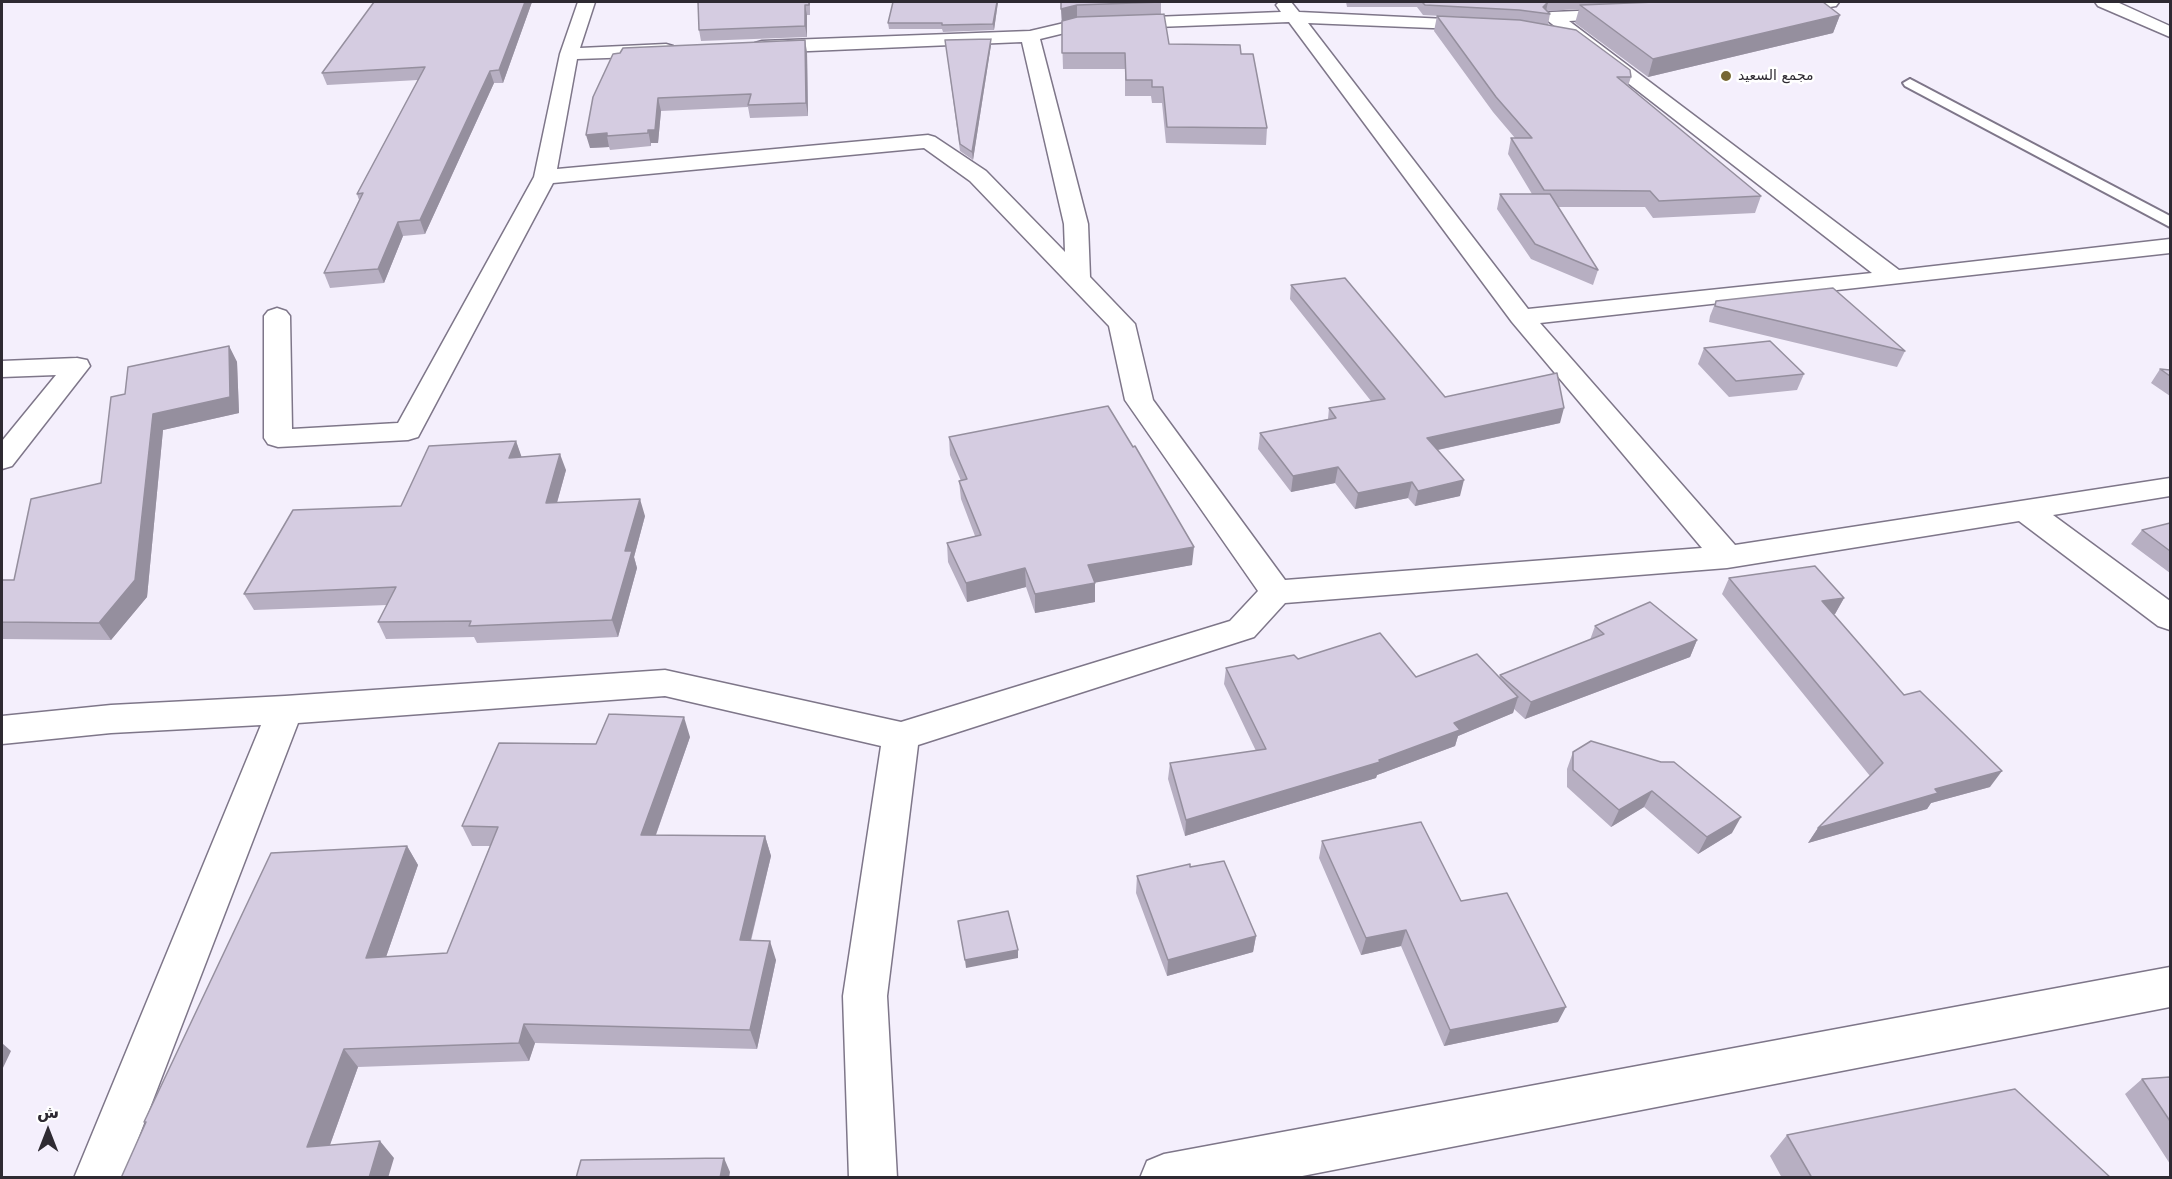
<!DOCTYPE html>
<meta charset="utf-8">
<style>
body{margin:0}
#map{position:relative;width:2172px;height:1179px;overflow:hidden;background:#f4effc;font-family:"DejaVu Sans","Noto Sans Arabic",sans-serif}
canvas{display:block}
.frame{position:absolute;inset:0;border:3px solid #2e2a32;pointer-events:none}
.north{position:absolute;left:18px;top:1101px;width:60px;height:60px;-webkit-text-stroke:4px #fff;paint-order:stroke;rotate:0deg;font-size:16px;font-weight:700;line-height:24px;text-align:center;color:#2e2a32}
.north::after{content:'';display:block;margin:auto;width:21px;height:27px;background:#2e2a32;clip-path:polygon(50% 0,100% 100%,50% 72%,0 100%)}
</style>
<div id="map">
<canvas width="2172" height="1179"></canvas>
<div class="frame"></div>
<div class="north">ش</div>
</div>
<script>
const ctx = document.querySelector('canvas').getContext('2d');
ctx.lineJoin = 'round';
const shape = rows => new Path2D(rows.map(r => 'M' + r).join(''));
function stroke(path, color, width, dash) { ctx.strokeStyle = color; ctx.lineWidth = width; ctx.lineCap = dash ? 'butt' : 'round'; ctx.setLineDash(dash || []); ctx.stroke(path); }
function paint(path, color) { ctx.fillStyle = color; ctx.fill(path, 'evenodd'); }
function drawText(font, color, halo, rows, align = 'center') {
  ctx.font = font + ' "DejaVu Sans","Noto Sans Arabic",sans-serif'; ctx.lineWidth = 5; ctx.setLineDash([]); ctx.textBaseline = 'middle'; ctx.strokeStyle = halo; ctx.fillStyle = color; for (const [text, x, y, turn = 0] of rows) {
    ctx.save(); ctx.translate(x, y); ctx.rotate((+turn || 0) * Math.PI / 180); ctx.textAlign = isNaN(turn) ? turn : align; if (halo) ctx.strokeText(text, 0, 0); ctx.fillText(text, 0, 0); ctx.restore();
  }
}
const service = shape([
 [1910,79,2170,216,2170,227,1905,86,1903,83,1910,79]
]);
const minor = shape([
 [578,2,595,2,580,48,666,44,673,46,675,50,673,54,666,56,577,59,557,169,928,135,935,137,986,171,1065,252,1064,224,1022,42,762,53,755,51,753,47,755,43,762,41,1030,31,1077,20,1281,12,1276,5,1279,2,1291,2,1299,12,1488,21,1491,25,1488,29,1482,30,1308,23,1528,309,1872,273,1543,17,1546,13,1552,12,1627,9,1630,13,1627,17,1621,18,1569,21,1899,270,2170,239,2170,253,1540,323,1735,545,2170,478,2170,496,2053,515,2170,601,2170,630,2158,626,2019,521,1727,568,1285,603,1254,637,918,745,887,996,897,1178,849,1178,843,996,881,746,665,696,298,723,123,1178,74,1178,261,725,111,733,2,744,2,716,111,705,285,696,665,670,901,722,1230,621,1258,591,1125,400,1109,326,970,181,924,148,553,183,418,437,408,440,278,447,268,444,264,438,264,316,268,311,277,308,286,311,290,316,292,429,398,423,534,177,560,54,578,2],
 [1289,22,1512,322,1702,548,1285,580,1153,400,1135,324,1090,277,1088,224,1040,39,1077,30,1289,22],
 [1771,2,1839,2,1836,6,1830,7,1778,9,1772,8,1769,4,1771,2],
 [2095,2,2117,2,2170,26,2170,37,2098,6,2095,2],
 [77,358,87,360,90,366,12,466,2,469,2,441,56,375,2,377,2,361,77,358],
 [2170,967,2170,1007,1292,1178,1140,1178,1147,1161,1164,1154,2170,967]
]);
const wall = shape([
 [532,2,503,83,494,83,425,234,403,236,384,283,330,288,324,273,359,200,357,194,418,80,327,85,322,73],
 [810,2,810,15,807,15,807,37,701,41,699,30],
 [998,2,994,30,943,32,942,29,889,29,888,23],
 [1061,2,1161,2,1161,14,1169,44,1241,54,1267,128,1266,145,1166,143,1162,103,1152,103,1151,96,1125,96,1125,69,1063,69],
 [1346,2,1823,2,1840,15,1833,33,1648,77,1575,23,1579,9,1547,11,1550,14,1548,25,1631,77,1628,86,1761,196,1755,213,1653,218,1645,207,1558,207,1598,270,1593,285,1531,259,1497,209,1500,194,1532,194,1508,154,1511,138,1515,138,1493,112,1434,31,1437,16,1501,19,1423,15,1417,7,1347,7],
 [991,39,991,45,973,160,960,151,945,40],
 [807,52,808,116,750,118,748,107,661,111,658,143,651,143,651,146,610,150,609,147,590,148,593,97],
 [1291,285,1445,397,1560,423,1438,450,1460,496,1415,506,1408,498,1355,509,1335,483,1291,492,1258,449,1260,433,1328,419,1329,408,1371,401,1290,299],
 [1716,301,1905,351,1897,367,1709,322,1710,316],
 [229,346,237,362,239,413,163,430,147,597,111,640,2,639,2,580,14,580,101,483,125,394],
 [1704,348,1804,374,1797,390,1729,397,1698,364],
 [2160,369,2170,370,2170,396,2151,383],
 [949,437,1192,565,1095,582,1095,602,1035,613,1026,587,967,602,948,562,947,543,975,536,961,499,959,481,961,481,950,455],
 [516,441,521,457,566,470,557,503,645,516,634,557,637,568,618,637,477,643,474,637,386,639,378,622,387,605,254,610,244,594],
 [2170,523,2170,573,2131,544,2142,530],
 [1729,578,1844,598,1835,614,1833,614,1904,695,1990,787,1931,803,1927,809,1808,843,1818,828,1870,776,1722,594],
 [1595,626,1697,640,1690,657,1525,719,1514,709,1513,713,1458,736,1455,746,1377,775,1376,778,1185,836,1168,779,1170,763,1256,751,1224,684,1226,668,1416,677,1499,678,1500,675,1590,640],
 [690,737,656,835,765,836,771,856,751,941,776,960,757,1049,535,1043,529,1061,358,1067,330,1145,394,1158,146,1124,144,1122,407,846,418,865,386,957,447,953,490,846,472,846,462,826,596,744],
 [1591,741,1732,833,1698,854,1644,807,1611,827,1567,787,1567,769,1573,752],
 [1322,841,1461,901,1558,1022,1444,1046,1401,946,1361,955,1319,858],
 [1190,867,1256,936,1253,952,1167,976,1136,893,1137,876],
 [2170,1077,2170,1164,2125,1094,2142,1079],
 [1787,1135,2111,1178,1782,1178,1770,1156]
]);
const shadedWall = shape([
 [525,2,532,2,503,83,499,70],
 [997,2,998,2,994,30,993,24],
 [1548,2,1546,11,1543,7],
 [805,5,807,15,807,37,805,26],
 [1077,5,1077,18,1062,21,1061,9],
 [1840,15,1833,33,1648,77,1653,59],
 [991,39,991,45,973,160,972,152],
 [805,40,807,52,808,116,806,103],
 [490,71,494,83,425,234,420,220],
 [658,98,661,111,658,143,651,143,651,146,648,130],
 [607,133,607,136,609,147,590,148,586,135],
 [398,222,403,236,384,283,378,269],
 [229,346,237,362,239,413,163,430,147,597,111,640,99,623,153,414],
 [1564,408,1560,423,1423,453,1427,438],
 [516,441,522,458,509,458],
 [560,454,566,470,552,520,546,503],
 [1338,467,1335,483,1291,492,1293,476],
 [1464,480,1460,496,1415,506,1418,491],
 [1412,482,1408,498,1355,509,1358,493],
 [640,499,645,516,634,557,637,568,618,637,612,620,625,551],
 [1194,547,1192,565,1088,584,1088,565],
 [1025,568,1026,587,967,602,966,583],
 [1095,583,1095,602,1035,613,1035,594],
 [1844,598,1835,614,1813,617,1822,601],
 [1697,640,1690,657,1525,719,1531,702],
 [1518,697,1513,713,1458,736,1455,746,1377,775,1376,778,1185,836,1186,820,1379,760,1454,723],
 [684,717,690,737,649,854,641,835],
 [2002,771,1990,787,1931,803,1927,809,1808,843,1818,828,1935,789],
 [1652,791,1644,807,1611,827,1619,810],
 [1741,817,1732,833,1698,854,1707,837],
 [765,836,771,856,746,959,740,940],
 [407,846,418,865,379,977,366,958],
 [1406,930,1401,946,1361,955,1366,938],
 [1256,936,1253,952,1167,976,1168,960],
 [770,941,776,960,757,1049,750,1030],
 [1018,950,1018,958,966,968,965,960],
 [1566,1007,1558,1022,1444,1046,1450,1030],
 [524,1024,535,1043,529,1061,519,1043],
 [2,1043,11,1051,2,1070],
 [344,1049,358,1067,323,1164,307,1147],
 [380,1141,394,1158,388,1178,369,1178],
 [724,1158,730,1172,729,1178,720,1178]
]);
const building = shape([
 [374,2,525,2,499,70,490,71,420,220,398,222,378,269,324,273,363,193,357,194,425,67,322,73,374,2],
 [698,2,809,2,809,5,805,5,805,26,699,30,698,2],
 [893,2,997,2,993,24,942,25,942,23,888,23,893,2],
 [1061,2,1161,2,1077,5,1061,9,1061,2],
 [1422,2,1548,2,1543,7,1550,14,1519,10,1425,5,1422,2],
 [1655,2,1823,2,1840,15,1653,59,1580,5,1655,2],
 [1164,14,1169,44,1240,45,1241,54,1253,54,1267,128,1167,127,1163,87,1152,87,1152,80,1126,80,1125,53,1062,53,1062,21,1077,17,1164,14],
 [1437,16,1520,20,1576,30,1630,70,1631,77,1617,77,1761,196,1659,201,1650,191,1544,190,1511,138,1532,138,1496,97,1437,16],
 [991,39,972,152,960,144,945,40,991,39],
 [805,40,806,103,748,105,751,94,658,98,655,130,648,130,648,133,607,136,607,133,586,135,593,97,613,54,620,53,623,48,805,40],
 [1500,194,1550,194,1598,270,1535,244,1500,194],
 [1345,278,1445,397,1557,373,1564,408,1427,438,1464,480,1418,491,1412,482,1358,493,1338,467,1293,476,1260,433,1336,418,1329,408,1385,399,1291,285,1345,278],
 [1833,288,1905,351,1715,306,1716,301,1833,288],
 [1770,341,1804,374,1736,381,1704,348,1770,341],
 [229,346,230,397,153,414,135,580,99,623,2,622,2,580,14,580,31,499,101,483,111,397,125,394,128,367,229,346],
 [2160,369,2170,370,2170,376,2160,369],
 [1108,406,1133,447,1135,446,1194,547,1088,565,1095,583,1035,594,1025,568,966,583,947,543,981,535,959,481,967,479,949,437,1108,406],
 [516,441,509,458,560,454,546,503,640,499,625,551,632,551,612,620,469,626,471,621,378,622,396,587,244,594,293,510,401,506,429,446,516,441],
 [2170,523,2170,551,2142,530,2170,523],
 [1815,566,1844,598,1822,601,1904,695,1920,691,2002,771,1935,789,1938,793,1818,828,1883,763,1729,578,1815,566],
 [1650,602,1697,640,1531,702,1500,675,1604,634,1595,626,1650,602],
 [1380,633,1416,677,1477,654,1518,697,1454,723,1460,730,1379,760,1380,762,1186,820,1170,763,1266,749,1226,668,1294,655,1298,659,1380,633],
 [609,714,684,717,641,835,765,836,740,940,770,941,750,1030,524,1024,519,1043,344,1049,307,1147,380,1141,369,1178,121,1178,146,1122,144,1122,271,853,407,846,366,958,447,953,498,827,462,826,499,743,596,744,609,714],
 [1591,741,1661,762,1674,762,1741,817,1707,837,1652,791,1619,810,1573,770,1573,752,1591,741],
 [1421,822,1461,901,1507,893,1566,1007,1450,1030,1406,930,1366,938,1322,841,1421,822],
 [1224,861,1256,936,1168,960,1137,876,1190,864,1190,867,1224,861],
 [1008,911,1018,950,965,960,958,921,1008,911],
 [2170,1077,2170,1121,2142,1079,2170,1077],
 [2015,1089,2111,1178,1812,1178,1787,1135,2015,1089],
 [724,1158,720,1178,576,1178,581,1160,724,1158]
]);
const markers = [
 [1726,76,6,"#766734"]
];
const farPoinames = [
 ["مجمع السعيد",1738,76]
];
stroke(service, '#7e7689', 4);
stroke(minor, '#7e7689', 3);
paint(service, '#fff');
paint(minor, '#fff');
paint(wall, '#b7afc2');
paint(shadedWall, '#958f9e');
paint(building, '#d5cce1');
stroke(building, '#958f9e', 1.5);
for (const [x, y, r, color] of markers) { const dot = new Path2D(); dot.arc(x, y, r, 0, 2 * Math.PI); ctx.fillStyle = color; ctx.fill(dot); stroke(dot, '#fff', 2); }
drawText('14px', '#2e2a32', '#fff', farPoinames, 'left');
</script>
